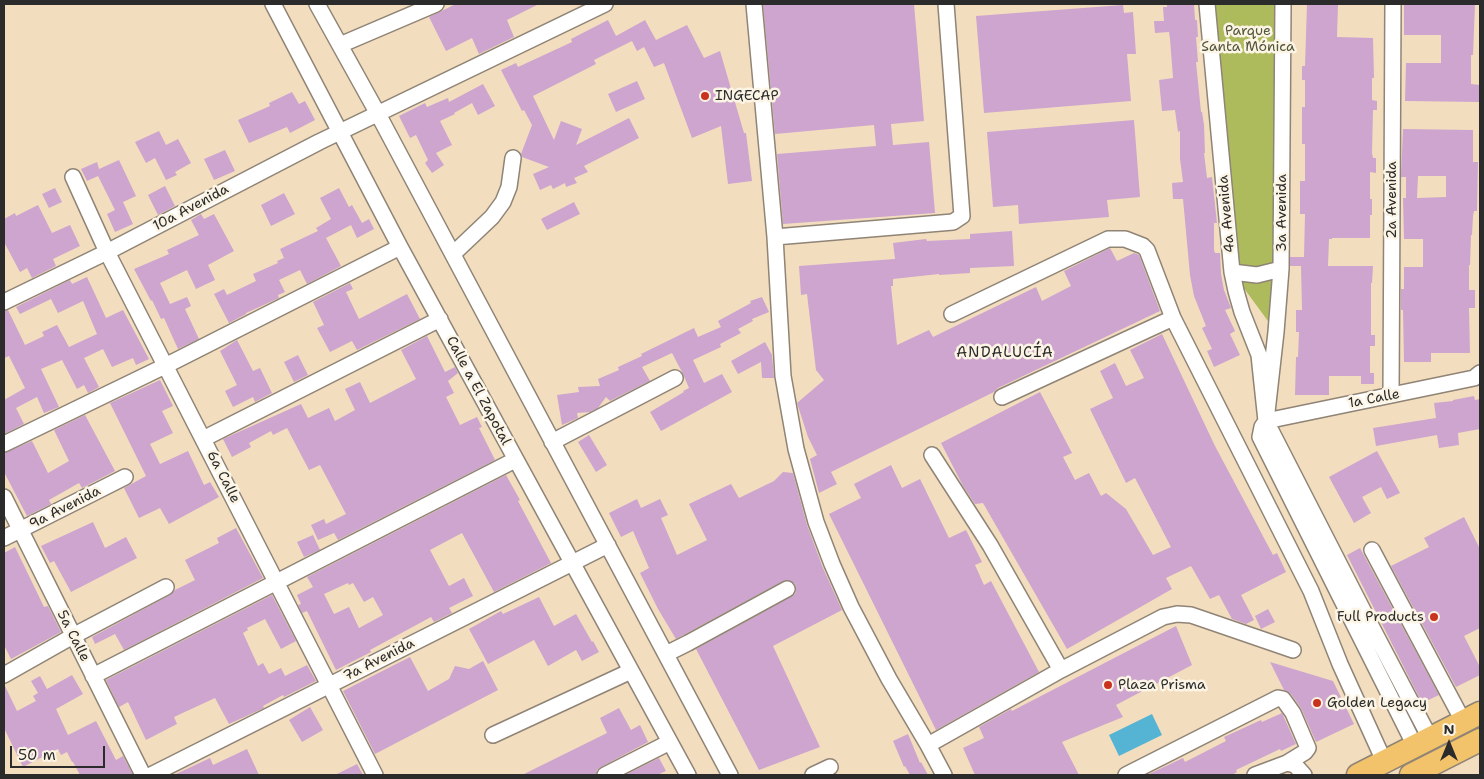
<!DOCTYPE html>
<meta charset="utf-8">
<style>
body{margin:0}
#map{position:relative;width:1484px;height:779px;overflow:hidden;background:#f3ddbf;font-family:"Shantell Sans",sans-serif}
canvas{display:block}
.frame{position:absolute;inset:0;border:5px solid #2b2b2b;pointer-events:none}
.north{position:absolute;left:1424px;top:719px;width:50px;height:50px;-webkit-text-stroke:4px #fcf5e5;paint-order:stroke;rotate:0deg;font-size:14px;font-weight:700;line-height:20px;text-align:center;color:#2b2b2b}
.north::after{content:'';display:block;margin:auto;width:18px;height:22px;background:#2b2b2b;clip-path:polygon(50% 0,100% 100%,50% 72%,0 100%)}
.scale{position:absolute;left:10px;top:746px;width:95px;height:22px;box-sizing:border-box;border:2px solid #2b2b2b;border-top:0;padding-left:6px;font-size:15px;line-height:18px;white-space:nowrap;color:#2b2b2b;-webkit-text-stroke:4px #fcf5e5;paint-order:stroke}
</style>
<div id="map">
<canvas width="1484" height="779"></canvas>
<div class="frame"></div>
<div class="north">N</div>
<div class="scale">50 m</div>
</div>
<script>
const ctx = document.querySelector('canvas').getContext('2d');
ctx.lineJoin = 'round';
function paint(path, color) { ctx.fillStyle = color; ctx.fill(path, 'evenodd'); }
const shape = rows => new Path2D(rows.map(r => 'M' + r).join(''));
function stroke(path, color, width, dash) { ctx.strokeStyle = color; ctx.lineWidth = width; ctx.lineCap = dash ? 'butt' : 'round'; ctx.setLineDash(dash || []); ctx.stroke(path); }
function drawText(font, color, halo, rows, align = 'center') {
  ctx.font = font + ' "Shantell Sans",sans-serif'; ctx.lineWidth = 5; ctx.setLineDash([]); ctx.textBaseline = 'middle'; ctx.strokeStyle = halo; ctx.fillStyle = color; for (const [text, x, y, turn = 0] of rows) {
    ctx.save(); ctx.translate(x, y); ctx.rotate((+turn || 0) * Math.PI / 180); ctx.textAlign = isNaN(turn) ? turn : align; if (halo) ctx.strokeText(text, 0, 0); ctx.fillText(text, 0, 0); ctx.restore();
  }
}
const green = shape([
 [1208,4,1283,4,1276,332,1232,272]
]);
const water = shape([
 [1152,714,1162,735,1119,756,1109,735]
]);
const building = shape([
 [456,4,539,4,507,20,514,37,479,54,472,38,446,51,429,17],
 [763,4,914,4,924,121,891,124,893,145,929,142,935,213,783,224,777,154,876,146,874,125,775,134],
 [1167,4,1194,4,1195,20,1197,20,1198,37,1196,37,1198,62,1196,62,1201,112,1202,112,1204,125,1205,153,1204,153,1207,178,1212,177,1217,223,1214,223,1214,250,1215,253,1220,253,1221,274,1224,290,1231,308,1225,310,1235,331,1230,334,1240,355,1214,367,1207,351,1212,349,1202,328,1206,326,1194,296,1190,275,1183,199,1173,199,1172,183,1183,182,1180,159,1180,131,1178,132,1175,110,1162,111,1159,80,1173,78,1170,39,1169,32,1155,33,1154,21,1164,21,1163,7,1167,7],
 [1307,4,1338,4,1337,37,1373,38,1374,78,1372,78,1372,100,1377,101,1377,110,1373,110,1372,153,1373,158,1376,158,1376,173,1370,172,1370,199,1372,199,1372,215,1370,215,1370,238,1332,238,1332,239,1329,239,1328,266,1373,266,1372,283,1371,283,1371,335,1375,335,1375,346,1370,346,1370,373,1374,373,1374,384,1361,384,1361,376,1329,376,1329,395,1295,395,1296,357,1298,357,1299,332,1296,332,1296,310,1302,310,1301,266,1290,266,1290,257,1304,257,1305,214,1300,214,1300,181,1305,181,1305,144,1302,144,1302,107,1305,107,1305,80,1302,80,1302,66,1305,66],
 [1404,4,1475,4,1473,55,1471,55,1471,84,1480,85,1480,102,1405,101,1406,63,1441,63,1441,35,1404,35],
 [1123,5,1124,13,1133,12,1136,54,1127,54,1131,101,984,113,976,16],
 [608,20,616,36,645,20,656,40,687,25,704,58,720,51,744,133,746,133,752,181,728,184,721,126,692,138,664,63,654,67,644,47,637,51,632,41,594,60,596,64,533,96,554,140,561,121,582,129,576,145,629,118,639,138,584,166,588,172,574,178,577,183,566,187,565,183,553,189,551,185,540,190,533,174,549,167,522,157,521,154,532,125,524,110,522,111,501,70,516,63,518,67,572,42,571,39],
 [637,81,645,99,616,112,608,94],
 [483,84,495,106,478,115,472,103,454,113,455,114,440,121,452,145,436,153,444,165,432,173,425,163,428,160,416,135,410,138,399,116,425,103,427,107,448,98,449,102],
 [292,92,299,104,305,101,315,120,290,133,287,127,249,143,238,120,270,106,269,103],
 [1134,120,1140,197,1107,200,1109,217,1019,224,1018,205,993,207,987,132],
 [1403,129,1473,130,1473,162,1478,162,1477,211,1474,211,1473,216,1472,235,1471,235,1470,265,1469,265,1469,290,1475,290,1475,308,1469,308,1470,353,1431,353,1431,362,1404,362,1403,310,1401,310,1401,289,1404,289,1404,267,1423,267,1423,239,1404,239,1403,198,1406,198,1406,177,1401,177],
 [1418,176,1446,176,1446,197,1417,198],
 [159,131,166,145,178,139,191,163,175,172,177,175,166,180,155,158,146,163,135,142],
 [225,150,235,171,214,180,204,159],
 [119,160,136,196,123,202,133,224,115,232,107,214,115,210,98,176,87,181,81,169,97,162,99,169],
 [165,186,175,206,158,215,148,195],
 [55,188,62,202,49,208,42,194],
 [339,188,349,207,352,205,362,223,369,219,374,229,357,238,351,225,326,238,341,266,307,284,300,270,279,280,285,292,278,295,279,298,246,313,246,314,229,323,214,294,224,289,227,295,256,281,253,274,278,263,277,261,284,258,280,249,318,231,316,228,331,219,320,198],
 [284,193,295,214,271,226,261,205],
 [574,202,580,214,547,230,541,219],
 [38,205,52,233,70,225,80,246,53,259,56,266,32,278,27,268,20,272,4,242,4,219,15,213,16,216],
 [201,214,204,219,214,214,234,251,208,265,215,280,196,289,187,270,160,283,170,304,187,297,191,306,185,309,199,339,178,349,164,318,161,319,152,300,151,301,134,269,169,254,167,250,199,235,191,220],
 [1012,231,1014,266,970,268,970,273,939,275,939,274,893,279,893,286,891,286,897,345,929,330,933,337,1036,287,1042,301,1071,286,1064,271,1110,248,1117,261,1134,253,1139,255,1160,311,998,388,994,392,831,472,837,484,819,493,810,459,817,455,808,437,797,403,824,380,816,370,807,294,801,295,799,266,895,259,893,243,926,239,927,241,970,239,970,234],
 [87,277,106,318,123,310,149,359,136,365,133,358,112,367,103,349,84,358,99,387,88,393,84,385,77,389,62,360,41,369,59,407,44,413,37,397,16,408,24,424,4,434,4,400,25,388,9,356,4,358,4,311,8,310,25,345,44,336,42,332,57,325,69,347,97,334,83,301,58,313,51,299,20,314,16,307,70,280,72,284],
 [350,283,353,289,346,292,359,319,407,294,420,319,357,350,352,341,330,352,317,328,324,325,313,302],
 [762,297,769,312,752,319,753,321,738,329,741,333,720,344,721,347,693,360,704,383,722,374,732,392,661,431,650,412,684,392,683,391,689,388,683,374,672,353,642,367,650,381,610,401,606,397,598,408,590,412,577,413,578,418,562,425,557,395,579,392,578,387,600,386,598,379,619,370,618,367,642,356,641,354,694,328,698,337,721,327,718,321,751,303,750,301],
 [1162,334,1215,446,1273,555,1277,553,1286,572,1241,595,1254,620,1246,624,1232,619,1219,595,1210,599,1191,566,1166,578,1172,589,1067,649,983,503,975,504,963,486,941,443,1040,392,1072,453,1063,457,1075,480,1089,473,1101,496,1106,493,1126,509,1153,555,1171,547,1135,478,1126,483,1090,409,1113,398,1100,371,1115,363,1126,386,1144,378,1130,350],
 [427,336,445,372,455,367,458,373,448,381,454,393,446,397,460,425,477,417,482,427,479,428,495,460,338,540,334,533,318,540,311,525,324,519,326,524,346,514,320,465,309,470,287,428,273,435,271,431,249,443,251,447,232,457,223,439,301,404,308,418,329,408,335,421,355,410,345,389,360,382,370,403,416,379,401,350],
 [237,340,253,371,260,368,272,393,255,402,253,397,233,407,225,391,237,385,220,351],
 [765,342,772,355,774,378,762,378,761,362,738,374,731,361],
 [298,355,308,375,294,382,284,362],
 [160,380,173,406,162,411,173,433,150,444,160,464,188,451,204,485,210,482,219,497,169,524,160,508,139,518,124,488,146,476,110,403],
 [1474,396,1475,400,1480,399,1480,429,1458,433,1459,445,1439,448,1437,435,1376,446,1373,428,1436,418,1434,403,1453,401,1453,400],
 [85,415,115,471,82,488,79,483,49,500,51,504,27,516,4,472,4,453,32,441,48,473,69,461,54,430],
 [589,435,607,465,596,472,578,442],
 [1377,451,1400,493,1387,499,1381,487,1362,497,1371,513,1354,523,1329,477],
 [891,465,902,488,920,479,949,538,966,530,982,562,975,565,984,585,991,581,1039,672,936,730,829,514,861,498,854,484],
 [783,472,793,473,807,525,823,568,842,610,773,646,820,747,759,770,696,649,791,597,795,594,796,590,795,584,788,580,783,581,676,639,658,609,640,573,649,568,633,531,621,537,609,513,637,499,641,508,660,499,668,515,661,518,677,555,707,540,689,504,731,484,739,498,774,481],
 [506,475,520,500,518,501,551,563,494,592,462,533,430,550,449,586,464,578,473,596,449,608,452,613,434,622,431,617,370,650,371,652,336,670,307,611,302,613,298,605,301,604,297,595,313,587,307,577],
 [348,583,349,585,353,583,364,602,373,597,383,615,359,628,349,607,334,614,324,594],
 [1464,517,1480,549,1480,628,1464,636,1480,667,1480,675,1456,687,1391,566,1429,547,1424,538],
 [93,522,105,548,126,537,137,558,71,592,54,561,50,563,41,546],
 [236,528,263,578,124,650,115,634,95,644,92,637,170,595,175,590,195,580,185,560,219,543,217,538],
 [313,535,320,550,304,557,297,542],
 [15,547,44,607,48,606,61,632,11,659,4,645,4,553],
 [1360,548,1439,695,1422,703,1347,555],
 [272,595,296,641,281,649,265,619,247,628,248,630,243,633,258,666,263,663,269,674,281,668,285,676,307,665,316,681,284,697,283,695,263,706,264,708,229,724,215,698,174,717,177,724,146,740,128,702,119,707,106,680],
 [539,597,554,626,576,614,592,642,593,641,599,652,582,661,576,650,548,666,534,640,488,664,469,629,501,611,503,614],
 [1268,609,1275,622,1261,629,1255,616],
 [1176,626,1192,665,1116,705,1123,717,1062,742,1079,775,975,775,963,748,984,738,979,727,1011,709,1012,711],
 [410,657,428,691,449,679,455,666,469,669,483,661,498,690,375,754,343,691],
 [1270,662,1333,681,1354,724,1316,742,1301,708,1291,694,1284,690],
 [72,675,83,694,56,709,68,735,96,721,116,760,123,756,133,775,80,775,73,762,72,762,67,752,61,755,58,749,23,767,4,728,4,684,17,711,36,701,33,696,38,693,31,681,40,676,47,689],
 [310,707,323,730,302,742,289,720],
 [619,708,631,730,640,725,648,742,601,767,597,770,596,775,522,775,607,733,600,718],
 [1282,713,1296,744,1281,751,1280,749,1236,770,1237,772,1232,775,1147,775,1183,758,1185,762,1226,741,1224,737,1261,720,1262,722],
 [908,734,920,763,921,762,928,775,910,775,905,766,904,767,893,741],
 [247,749,259,775,174,775,210,758,213,765],
 [659,758,666,771,657,775,625,775],
 [357,764,363,775,335,775]
]);
const minor = shape([
 [273,4,400,247,688,775],
 [317,4,378,114,730,775],
 [754,4,775,237,783,376,796,449,816,522,832,564,851,607,889,679,928,745,944,775],
 [1207,4,1232,272,1236,291,1242,312,1259,355,1266,421,1368,620,1430,738],
 [1283,4,1281,269,1276,332,1266,421,1262,427,1260,437,1415,746],
 [340,45,436,4],
 [73,177,107,252,375,775],
 [775,237,953,222,962,216,946,4],
 [453,254,492,217,503,202,509,187,513,158],
 [1232,272,1257,275,1281,269],
 [4,302,107,252,319,142,605,4],
 [952,314,1108,239,1125,239,1143,246,1147,250,1173,318,1311,591,1340,664,1384,761],
 [1391,395,1393,4],
 [1002,397,1173,318],
 [1266,421,1474,378,1480,373],
 [203,439,440,319],
 [552,442,675,378],
 [4,444,165,366,400,247],
 [932,455,990,545,1061,670],
 [4,497,143,775],
 [4,538,125,477],
 [1372,550,1463,721],
 [666,654,688,643,787,589],
 [4,675,73,636,166,587],
 [93,676,515,460],
 [493,735,631,671],
 [928,745,1061,670,1163,617,1177,614,1191,615,1293,650],
 [1287,763,1295,765,1304,775],
 [151,775,608,545],
 [605,775,670,742],
 [813,775,830,767],
 [1126,775,1278,698,1283,699,1293,713,1308,748,1305,752,1287,763,1255,775]
]);
const highway = shape([
 [1358,775,1480,713],
 [1411,775,1480,740]
]);
const markers = [
 [705,96,5,"#c8321e"],
 [1434,617,5,"#c8321e"],
 [1108,685,5,"#c8321e"],
 [1317,703,5,"#c8321e"]
];
const parkNames = [
 ["Parque",1248,31],
 ["Santa Mónica",1248,47]
];
const poiNames = [
 ["INGECAP",715,96],
 ["Full Products",1424,617,"right"],
 ["Plaza Prisma",1118,685],
 ["Golden Legacy",1327,703]
];
const streetNames = [
 ["2a Avenida",1392,200,-90],
 ["10a Avenida",191,208,-28],
 ["3a Avenida",1282,213,-90],
 ["4a Avenida",1227,214,-95],
 ["Calle a El Zapotal",478,391,62],
 ["1a Calle",1374,399,-11],
 ["6a Calle",223,477,63],
 ["9a Avenida",65,508,-27],
 ["5a Calle",73,636,63],
 ["7a Avenida",379,660,-27]
];
const neighbourhoodNames = [
 ["ANDALUCÍA",1005,353]
];
paint(green, '#aebb5d');
paint(water, '#55b4d4');
paint(building, '#cda5ce');
stroke(minor, '#8f8475', 18);
stroke(highway, '#8f8475', 25);
stroke(minor, '#fff', 15);
stroke(highway, '#f2c36a', 22);
for (const [x, y, r, color] of markers) { const dot = new Path2D(); dot.arc(x, y, r, 0, 2 * Math.PI); ctx.fillStyle = color; ctx.fill(dot); stroke(dot, '#fcf5e5', 2); }
drawText('14px', '#52563a', '#fcf5e5', parkNames);
drawText('14px', '#2b2b2b', '#fcf5e5', poiNames, 'left');
drawText('14px', '#2b2b2b', '#fcf5e5', streetNames);
ctx.letterSpacing = '1px';
drawText('15px', '#2b2b2b', '#fcf5e5', neighbourhoodNames);
ctx.letterSpacing = '0px';
</script>
